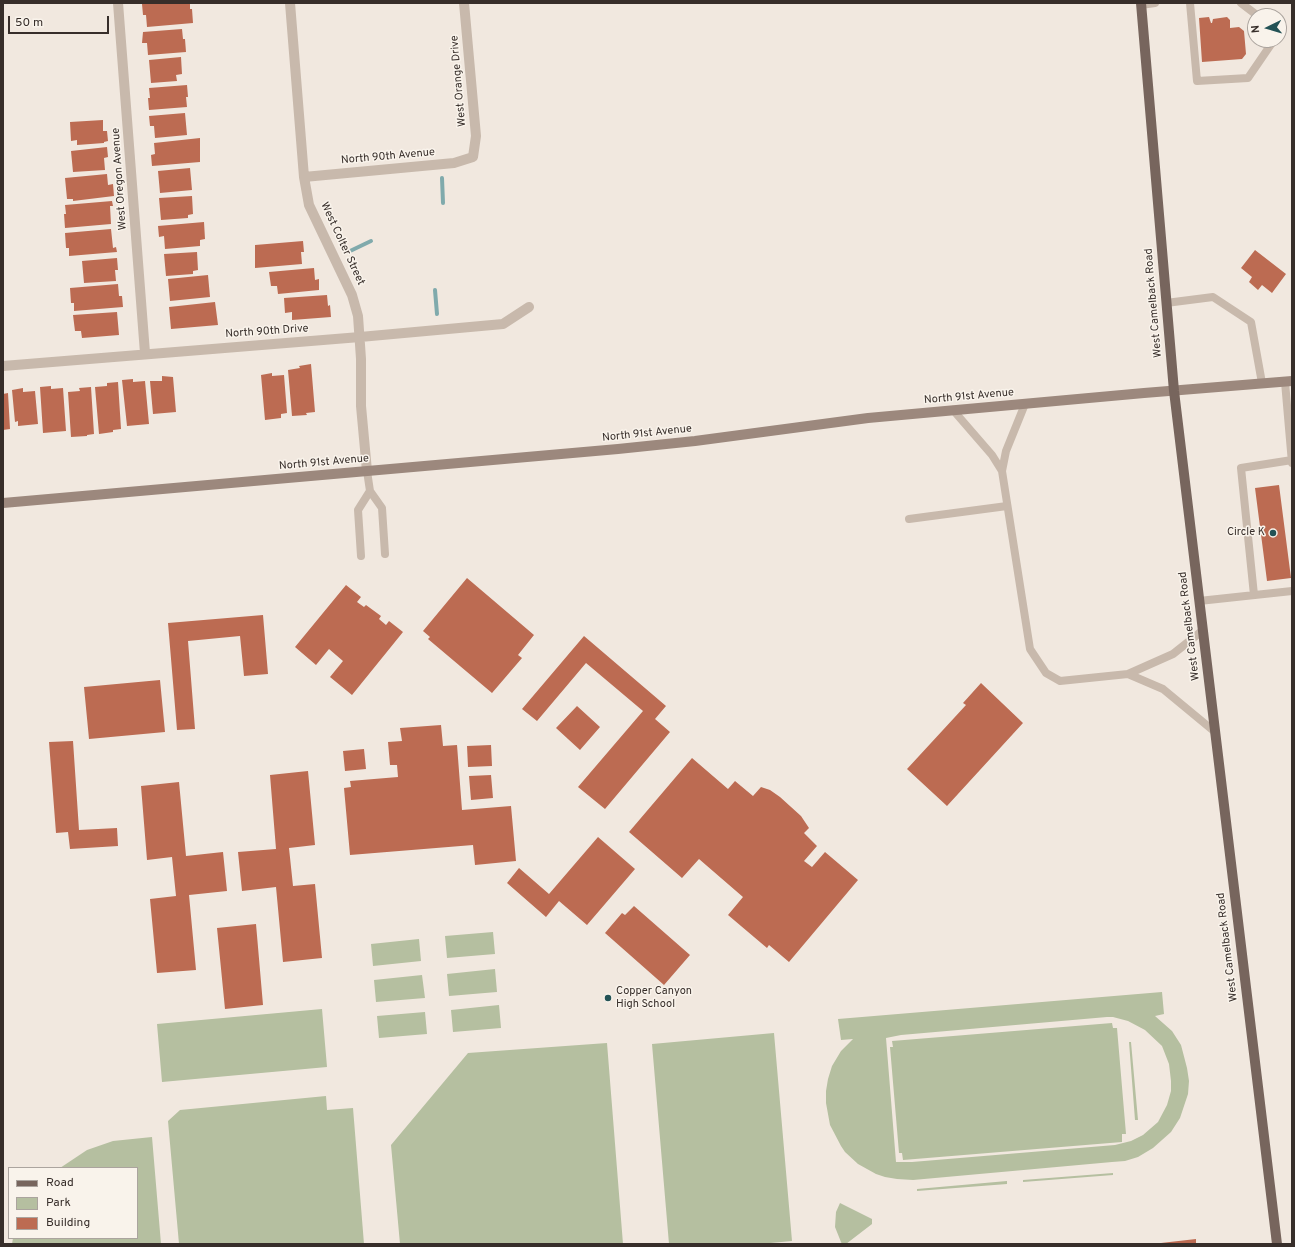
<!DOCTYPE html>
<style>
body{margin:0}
#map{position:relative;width:1295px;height:1247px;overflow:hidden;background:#f1e8df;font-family:Overpass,sans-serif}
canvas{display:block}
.frame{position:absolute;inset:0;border:4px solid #372e2a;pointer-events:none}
.legend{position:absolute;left:8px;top:1167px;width:130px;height:72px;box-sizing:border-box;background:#f9f3eb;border:1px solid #aba49e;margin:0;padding:5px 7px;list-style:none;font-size:12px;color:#372e2a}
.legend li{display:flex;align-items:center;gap:8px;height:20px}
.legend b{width:20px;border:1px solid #aba49e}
.north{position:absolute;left:1247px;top:8px;width:40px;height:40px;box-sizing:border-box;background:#f9f3eb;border:1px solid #aba49e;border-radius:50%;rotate:265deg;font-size:11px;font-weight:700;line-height:16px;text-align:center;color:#372e2a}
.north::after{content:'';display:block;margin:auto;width:14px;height:18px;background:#235255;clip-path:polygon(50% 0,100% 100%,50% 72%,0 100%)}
.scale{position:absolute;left:8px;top:16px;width:101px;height:18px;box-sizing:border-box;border:2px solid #372e2a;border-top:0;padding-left:5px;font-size:12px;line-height:14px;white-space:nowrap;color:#372e2a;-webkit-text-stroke:3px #f9f3eb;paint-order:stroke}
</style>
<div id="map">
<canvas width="1295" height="1247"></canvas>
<div class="frame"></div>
<ul class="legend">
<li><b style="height:5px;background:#77655d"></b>Road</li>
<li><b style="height:11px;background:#b5bfa0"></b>Park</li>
<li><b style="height:11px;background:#bc6b52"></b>Building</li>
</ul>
<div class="north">N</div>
<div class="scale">50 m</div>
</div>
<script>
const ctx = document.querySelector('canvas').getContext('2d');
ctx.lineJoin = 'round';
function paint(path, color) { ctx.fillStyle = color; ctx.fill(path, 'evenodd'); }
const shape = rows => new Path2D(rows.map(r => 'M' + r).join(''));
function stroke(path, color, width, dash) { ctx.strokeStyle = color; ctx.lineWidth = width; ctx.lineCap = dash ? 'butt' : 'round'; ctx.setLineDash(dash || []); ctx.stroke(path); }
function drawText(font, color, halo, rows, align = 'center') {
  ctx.font = font + ' Overpass,sans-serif'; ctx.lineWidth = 3; ctx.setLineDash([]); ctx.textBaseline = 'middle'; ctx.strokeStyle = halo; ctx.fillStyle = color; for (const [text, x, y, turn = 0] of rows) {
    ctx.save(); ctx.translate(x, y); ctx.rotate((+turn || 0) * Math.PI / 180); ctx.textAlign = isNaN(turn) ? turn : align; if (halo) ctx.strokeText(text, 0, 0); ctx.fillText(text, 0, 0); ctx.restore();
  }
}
const green = shape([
 [493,932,495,954,447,958,445,936],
 [419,939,421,961,373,966,371,944],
 [495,969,497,992,449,996,447,974],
 [422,975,425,998,376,1002,374,980],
 [1162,992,1164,1014,1155,1016,1172,1031,1181,1045,1187,1068,1189,1081,1188,1094,1180,1118,1171,1132,1153,1148,1138,1157,1125,1161,1112,1162,913,1180,897,1179,885,1177,876,1174,858,1164,845,1152,841,1146,830,1125,826,1103,826,1091,828,1079,832,1066,841,1051,853,1039,841,1040,838,1019],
 [1107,1017,1113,1017,1128,1021,1145,1030,1162,1046,1169,1064,1171,1081,1171,1091,1167,1105,1158,1122,1143,1135,1131,1141,1115,1145,912,1162,896,1162,886,1038,901,1035],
 [499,1005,501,1028,453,1032,451,1010],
 [322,1009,327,1067,162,1082,157,1024],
 [425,1012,427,1034,379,1038,377,1016],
 [1112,1023,1113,1028,1117,1028,1126,1134,1122,1134,1122,1142,903,1160,902,1153,899,1153,890,1047,893,1047,892,1041],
 [774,1033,792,1241,760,1244,669,1244,652,1044],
 [1129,1042,1131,1042,1138,1120,1135,1120],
 [607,1043,623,1244,400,1244,391,1145,468,1053],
 [326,1096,327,1110,353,1108,364,1244,179,1244,168,1121,180,1110],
 [152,1137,161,1244,12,1244,13,1238,137,1238,137,1168,60,1168,87,1150,113,1141],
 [1113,1173,1113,1175,1023,1182,1023,1180],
 [1007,1181,1007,1184,917,1191,917,1189],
 [840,1203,872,1219,872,1224,846,1244,842,1244,841,1242,835,1227,836,1212]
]);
const stream = shape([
 [442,178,443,203],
 [348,252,371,241],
 [435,290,437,314]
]);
const building = shape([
 [160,3,190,3,190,9,192,9,193,23,147,27,146,15,143,15,142,4],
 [1209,17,1211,23,1212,23,1213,19,1227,17,1230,20,1230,28,1239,27,1244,31,1246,54,1242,59,1202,62,1199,18],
 [182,29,183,39,185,39,186,52,148,55,147,43,142,43,143,32],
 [181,57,182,74,176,75,177,81,151,83,149,60],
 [187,85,188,97,186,97,187,107,149,110,148,98,150,98,149,88],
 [185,113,187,135,155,138,154,126,150,126,149,116],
 [103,120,103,131,107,131,108,141,104,142,104,143,77,145,77,140,71,141,70,122],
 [200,138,200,162,152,166,151,155,155,154,154,143],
 [107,147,108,157,104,158,105,170,73,172,71,151],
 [190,168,192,190,160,193,158,171],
 [107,174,108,185,113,184,114,196,73,201,73,199,67,199,65,178],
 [192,196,193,214,188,215,188,218,161,220,159,198],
 [112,201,113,206,110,206,111,224,65,228,64,214,66,214,65,205],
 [204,222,205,239,200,240,200,246,165,249,164,236,159,237,158,226],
 [111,229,113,248,116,247,117,252,69,256,69,248,66,248,65,233],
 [303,241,304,252,301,252,302,264,255,268,255,245],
 [1255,250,1286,274,1272,293,1262,285,1258,290,1249,282,1252,277,1241,268],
 [197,252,198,270,193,271,193,274,166,276,164,254],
 [117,258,118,270,115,270,116,281,84,283,82,261],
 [314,268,315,280,319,279,319,290,278,294,277,286,271,286,269,272],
 [208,275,210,297,170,301,168,279],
 [118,284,119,296,122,296,123,307,74,311,74,303,71,303,70,288],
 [327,295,328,306,330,305,331,317,292,320,292,312,285,313,284,298],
 [215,302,218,325,171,329,169,307],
 [117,312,119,335,82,338,81,331,75,331,73,315],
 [311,364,315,412,306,413,307,415,292,416,288,370,300,368,299,366],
 [272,373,272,376,284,375,287,413,281,414,281,418,265,420,261,375],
 [162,376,173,377,176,412,153,414,150,381,162,381],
 [133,379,133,382,145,381,149,424,127,426,122,380],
 [118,382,121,429,113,430,113,432,99,434,95,387,107,386,107,383],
 [51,386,51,389,63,388,66,431,43,433,40,387],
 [91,387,94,434,87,435,87,436,71,437,68,392,80,391,79,388],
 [23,388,23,392,35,391,38,424,18,426,18,421,15,422,12,390],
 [8,393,10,429,3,430,3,394],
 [1279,485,1291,578,1267,581,1255,488],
 [467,578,534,635,518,655,522,658,492,693,428,639,430,637,423,631],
 [346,585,361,597,357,602,364,607,366,605,381,616,379,619,386,625,389,621,403,632,352,695,330,677,343,661,329,649,316,665,295,647],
 [263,615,268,674,244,676,240,636,188,641,195,729,177,730,168,623],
 [584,636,666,706,655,719,670,732,605,809,578,787,643,711,586,663,537,721,522,709],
 [160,680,165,732,89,739,84,687],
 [981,683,1023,723,947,806,907,769,966,705,963,703],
 [577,706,600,727,580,750,556,728],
 [441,725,443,746,457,745,462,810,511,806,516,861,475,865,473,845,350,855,344,788,351,787,350,781,398,777,397,765,390,765,388,742,402,741,400,728],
 [73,741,79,830,117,828,118,846,70,849,68,832,56,833,49,742],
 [491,745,492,766,468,767,467,746],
 [364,749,366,769,345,771,343,751],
 [692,758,728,789,735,781,753,796,761,787,770,790,780,797,801,816,809,828,804,833,817,846,804,861,812,867,825,852,858,880,789,962,769,945,767,948,728,915,743,897,699,859,682,878,629,832],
 [308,771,315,845,289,848,293,886,315,884,322,958,283,962,276,887,242,891,238,852,276,849,270,775],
 [491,775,493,798,471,800,469,776],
 [179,782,186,856,223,852,227,891,189,895,196,970,157,973,150,899,176,896,172,857,147,860,141,786],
 [598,837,635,869,587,925,559,901,546,917,507,883,519,868,549,894],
 [634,906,690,955,664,985,605,933,622,913,625,915],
 [256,924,263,1005,225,1009,217,928],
 [1196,1239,1196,1244,1161,1244,1161,1243]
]);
const service = shape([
 [1190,3,1197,81,1248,78,1274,40],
 [1241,3,1258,16],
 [1141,5,1155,3],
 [1166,303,1213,297,1251,322,1262,383],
 [1285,382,1292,463],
 [953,410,992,455,1002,471,1006,451,1025,404],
 [367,471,370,491,382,508,385,554],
 [1002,471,1030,649,1046,673,1060,681,1128,674,1173,654,1202,631],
 [909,519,1007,506],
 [361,556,358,510,370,491],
 [1254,595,1241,468,1292,460],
 [1199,601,1292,591],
 [1128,674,1163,689,1215,732]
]);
const minor = shape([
 [118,3,145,353],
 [290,3,304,177,309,205,352,295,358,316,361,359,361,406,367,471],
 [304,177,454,163,473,157,476,136,464,3],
 [3,366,360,337,503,324,529,307]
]);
const secondary = shape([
 [3,503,618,449,695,441,868,418,1144,393,1292,381]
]);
const primary = shape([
 [1141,3,1174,391,1277,1244]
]);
const markers = [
 [1273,533,4,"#235255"],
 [608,998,4,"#235255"]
];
const streetNames = [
 ["West Orange Drive",459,81,-95],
 ["North 90th Avenue",388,157,-5],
 ["West Oregon Avenue",120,179,-94],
 ["West Colter Street",342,244,65],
 ["West Camelback Road",1154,303,-95],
 ["North 90th Drive",267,332,-4],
 ["North 91st Avenue",969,397,-5],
 ["North 91st Avenue",647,434,-6],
 ["North 91st Avenue",324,463,-5],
 ["West Camelback Road",1190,626,-97],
 ["West Camelback Road",1228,947,-97]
];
const poiNames = [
 ["Circle K",1265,533],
 ["Copper Canyon",616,992,"left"],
 ["High School",616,1005,"left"]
];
paint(green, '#b5bfa0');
stroke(stream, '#80aaac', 4);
paint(building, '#bc6b52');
stroke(service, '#c8b9ac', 8);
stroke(minor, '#c8b9ac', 10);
stroke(secondary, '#9c887d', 10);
stroke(primary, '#77655d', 10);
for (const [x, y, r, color] of markers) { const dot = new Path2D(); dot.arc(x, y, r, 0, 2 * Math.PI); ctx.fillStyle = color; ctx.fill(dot); stroke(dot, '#f9f3eb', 1.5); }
drawText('11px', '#372e2a', '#f9f3eb', streetNames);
drawText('11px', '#372e2a', '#f9f3eb', poiNames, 'right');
</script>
